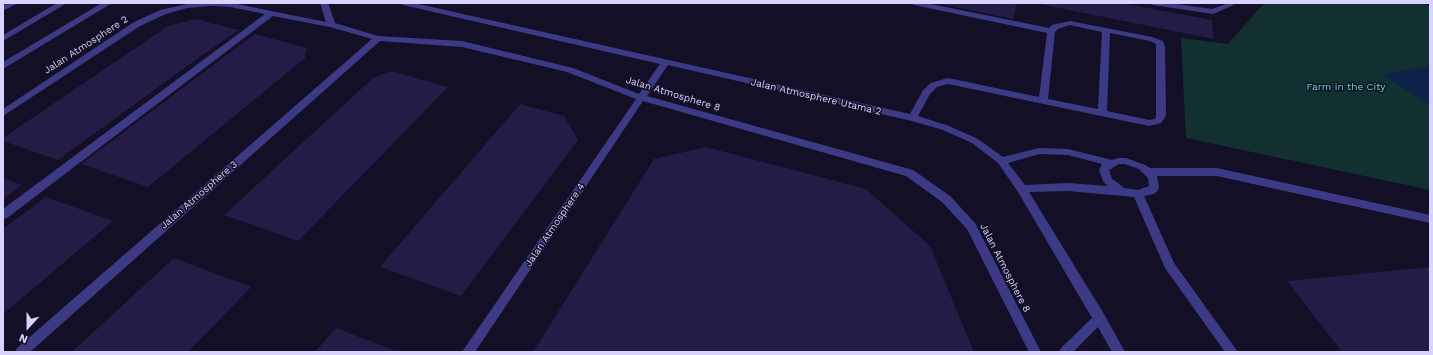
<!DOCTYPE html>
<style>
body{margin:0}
#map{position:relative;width:1433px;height:355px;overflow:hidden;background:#130f26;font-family:"Work Sans",sans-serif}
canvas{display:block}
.frame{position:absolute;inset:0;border:4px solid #d9d4ff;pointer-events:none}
.north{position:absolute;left:8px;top:307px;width:40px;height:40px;-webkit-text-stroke:3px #130f26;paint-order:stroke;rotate:201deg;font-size:11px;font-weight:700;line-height:16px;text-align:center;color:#d9d4ff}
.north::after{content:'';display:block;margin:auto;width:14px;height:18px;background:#d9d4ff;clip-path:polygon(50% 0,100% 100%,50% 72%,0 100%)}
</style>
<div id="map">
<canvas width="1433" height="355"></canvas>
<div class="frame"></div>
<div class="north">N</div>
</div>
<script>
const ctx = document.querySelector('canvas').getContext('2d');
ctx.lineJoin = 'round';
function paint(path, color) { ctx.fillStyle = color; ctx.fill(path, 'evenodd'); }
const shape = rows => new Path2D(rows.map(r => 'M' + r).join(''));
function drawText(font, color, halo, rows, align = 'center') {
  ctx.font = font + ' "Work Sans",sans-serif'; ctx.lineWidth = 3; ctx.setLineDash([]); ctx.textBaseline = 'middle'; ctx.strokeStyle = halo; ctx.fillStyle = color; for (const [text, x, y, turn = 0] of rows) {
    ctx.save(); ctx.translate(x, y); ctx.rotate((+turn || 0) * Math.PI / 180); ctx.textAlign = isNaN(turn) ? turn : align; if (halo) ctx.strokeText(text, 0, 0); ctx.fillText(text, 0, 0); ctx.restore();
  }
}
const green = shape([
 [1264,3,1422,3,1430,6,1430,190,1186,138,1181,38,1228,44]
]);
const water = shape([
 [1430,66,1430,105,1381,74]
]);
const building = shape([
 [936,3,1017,3,1013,19],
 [1034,3,1121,3,1212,20,1214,39],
 [196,19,239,30,201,56,58,160,3,141,3,138,168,26],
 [255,34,307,48,305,58,148,187,81,164],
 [391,71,448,87,298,241,224,215,373,78],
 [520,104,564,116,578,140,461,296,380,267],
 [706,147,866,189,930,246,974,352,533,352,654,159],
 [3,178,22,185,3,199],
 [46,197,113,221,3,314,3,229],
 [174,258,251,287,188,352,72,352],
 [1430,267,1430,352,1342,352,1287,281],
 [336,328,398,352,315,352]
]);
const minor = shape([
 [8,3,18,3,3,11,3,6,8,3],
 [57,3,67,3,3,41,3,35,57,3],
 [102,3,112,3,3,69,3,62,102,3],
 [232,3,326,22,320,3,328,3,335,23,378,36,462,41,573,68,639,94,660,64,403,5,399,3,414,3,910,114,923,90,931,83,948,78,1039,97,1047,33,914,5,910,3,926,3,1049,28,1052,25,1070,21,1152,37,1163,41,1165,47,1166,116,1161,123,1149,126,948,84,937,87,930,94,918,116,949,126,978,139,1003,157,1039,148,1068,149,1112,160,1118,158,1126,158,1145,165,1150,168,1217,168,1430,215,1430,223,1217,176,1157,176,1159,187,1158,190,1154,194,1144,196,1174,263,1238,352,1225,352,1165,268,1134,197,1068,191,1029,192,1104,314,1125,352,1112,352,1098,327,1073,352,1059,352,1061,348,1092,318,1018,192,998,163,972,143,943,130,912,121,668,65,647,96,913,170,950,196,975,223,1041,352,1029,352,967,229,942,202,906,176,643,101,475,352,462,352,636,99,567,72,462,47,380,41,30,352,15,352,17,348,372,39,330,27,273,16,7,218,3,219,3,209,265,14,230,7,211,6,187,8,166,14,140,26,3,116,3,109,134,22,160,10,187,4,232,3],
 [1070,25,1102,32,1098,109,1048,99,1055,32,1058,29,1070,25],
 [1110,33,1150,41,1156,44,1156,116,1155,119,1149,120,1107,111,1110,33],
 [1039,154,1068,155,1102,164,1099,170,1103,181,1108,186,1068,183,1025,185,1008,163,1039,154],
 [1119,164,1125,164,1139,169,1148,178,1149,186,1138,190,1124,188,1118,183,1112,179,1109,170,1119,164],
 [1149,3,1169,3,1212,9,1229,3,1234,5,1213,14,1153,5,1149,3]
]);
const streetNames = [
 ["Jalan Atmosphere 2",86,45,-33],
 ["Jalan Atmosphere 8",673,94,17],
 ["Jalan Atmosphere Utama 2",816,97,13],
 ["Jalan Atmosphere 3",199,195,-41],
 ["Jalan Atmosphere 4",555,225,-56],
 ["Jalan Atmosphere 8",1005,268,63]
];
const parkNames = [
 ["Farm in the City",1346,87]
];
paint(green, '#12302f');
paint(water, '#0c2248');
paint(building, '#241b47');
paint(minor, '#3d3a85');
drawText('10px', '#d9d4ff', '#130f26', streetNames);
drawText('10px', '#5fe0c0', '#130f26', parkNames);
</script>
